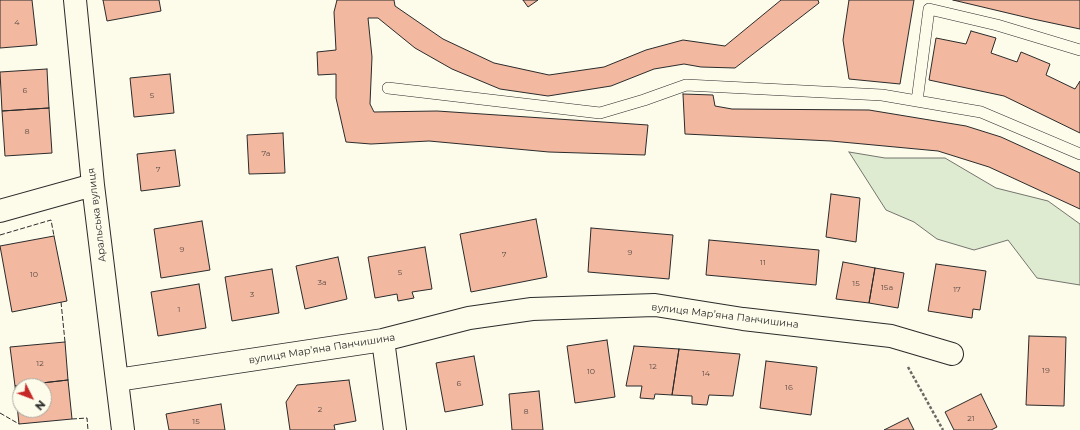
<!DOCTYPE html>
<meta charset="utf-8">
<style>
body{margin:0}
#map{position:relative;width:1080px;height:430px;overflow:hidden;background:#fdfbea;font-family:Montserrat,sans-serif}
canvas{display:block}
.north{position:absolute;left:12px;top:378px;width:40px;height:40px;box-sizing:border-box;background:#fdfbea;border:1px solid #a9a89e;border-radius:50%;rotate:132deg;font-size:11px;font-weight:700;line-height:16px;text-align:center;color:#2b2b2b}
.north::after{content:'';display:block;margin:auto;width:14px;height:18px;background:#c62828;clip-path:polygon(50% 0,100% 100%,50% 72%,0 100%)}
</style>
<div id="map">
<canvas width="1080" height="430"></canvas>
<div class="north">N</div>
</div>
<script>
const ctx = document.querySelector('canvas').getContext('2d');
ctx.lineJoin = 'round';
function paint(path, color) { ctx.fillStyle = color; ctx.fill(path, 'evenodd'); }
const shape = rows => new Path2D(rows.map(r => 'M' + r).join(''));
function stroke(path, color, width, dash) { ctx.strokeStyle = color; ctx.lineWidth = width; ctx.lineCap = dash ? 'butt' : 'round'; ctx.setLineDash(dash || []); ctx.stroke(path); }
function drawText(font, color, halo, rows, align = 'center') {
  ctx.font = font + ' Montserrat,sans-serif'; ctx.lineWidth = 3; ctx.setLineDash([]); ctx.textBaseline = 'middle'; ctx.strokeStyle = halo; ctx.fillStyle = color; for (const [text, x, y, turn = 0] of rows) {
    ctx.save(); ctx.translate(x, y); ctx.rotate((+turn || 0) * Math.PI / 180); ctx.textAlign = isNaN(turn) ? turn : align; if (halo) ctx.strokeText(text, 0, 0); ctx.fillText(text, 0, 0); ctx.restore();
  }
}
const green = shape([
 [849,152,885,158,945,158,996,188,1048,201,1080,224,1080,285,1037,278,1008,240,974,250,937,239,914,222,886,210,849,152]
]);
const building = shape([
 [0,0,32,0,37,45,0,48,0,0],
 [103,0,159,0,161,11,107,21,103,0],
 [337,0,394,0,395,6,443,39,494,63,549,75,604,67,646,50,683,40,725,46,781,0,818,0,819,3,735,68,701,67,684,64,654,69,611,86,548,96,500,89,452,69,415,48,378,18,368,18,372,57,370,104,374,112,437,111,648,125,645,155,549,152,429,141,371,144,346,142,336,98,336,74,318,75,317,52,336,50,334,12,337,0],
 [523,0,538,0,528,7,523,0],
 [849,0,914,0,900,84,849,79,843,40,849,0],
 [953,0,1080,0,1080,29,1033,19,953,0],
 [971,31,996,38,991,53,1017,62,1021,52,1050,64,1046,75,1075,89,1080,81,1080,133,1004,96,929,80,936,38,966,44,971,31],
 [47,69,49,108,2,111,0,72,47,69],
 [170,74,174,113,134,117,130,78,170,74],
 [683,94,713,95,715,106,732,109,869,110,966,126,1001,137,1080,173,1080,209,989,167,938,151,831,141,685,134,683,94],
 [49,108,52,153,5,156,2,111,49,108],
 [283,133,285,173,249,174,247,135,283,133],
 [175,150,180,186,141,191,137,154,175,150],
 [831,194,860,198,856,242,826,237,831,194],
 [536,219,547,277,471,292,460,234,536,219],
 [202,221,210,270,161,278,154,229,202,221],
 [591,228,673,235,669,279,588,272,591,228],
 [54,236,67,301,12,312,0,246,54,236],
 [709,240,819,250,816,285,706,275,709,240],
 [425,247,432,289,412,292,414,298,398,301,397,294,375,298,368,257,425,247],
 [338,257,347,299,305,309,296,266,338,257],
 [843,262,875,268,869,303,836,299,843,262],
 [936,264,986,271,980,310,973,309,972,318,928,311,936,264],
 [875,268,904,273,898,308,869,303,875,268],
 [272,269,279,313,232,321,225,277,272,269],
 [199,284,206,328,158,336,151,292,199,284],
 [1029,336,1066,337,1064,406,1026,405,1029,336],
 [607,340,615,397,575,403,567,346,607,340],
 [65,342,68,380,15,386,10,347,65,342],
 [634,346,679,349,672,395,655,394,654,399,640,398,642,386,626,386,634,346],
 [679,349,740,354,733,396,709,395,707,405,692,404,692,396,672,395,679,349],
 [474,356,483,405,445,412,436,363,474,356],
 [766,361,817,367,811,415,760,408,766,361],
 [68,380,72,419,19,424,15,386,68,380],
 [20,386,44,386,44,410,20,410,20,386],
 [349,380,356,421,334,425,335,430,290,430,286,402,297,385,349,380],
 [539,391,543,430,512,430,509,394,539,391],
 [981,394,997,427,991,430,954,430,945,412,981,394],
 [221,404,225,430,169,430,166,414,221,404],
 [908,418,914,430,884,430,908,418]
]);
const path = shape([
 [908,367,943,430]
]);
const lane = shape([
 [388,88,600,113,644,100,686,85,882,95,981,112,1080,154],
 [917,101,929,9,997,25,1080,50]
]);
const street = shape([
 [75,0,93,185,123,430],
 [0,211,93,185],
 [383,340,395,430],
 [117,380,383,340,469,318,532,309,655,305,743,319,891,336,952,354]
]);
const fence = shape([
 [0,235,51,220,54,236],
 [61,302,65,342],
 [0,413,19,424],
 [72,419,87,418,88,430]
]);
const numberNames = [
 ["4",17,23],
 ["6",25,91],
 ["5",152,96],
 ["8",27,132],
 ["7а",266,154],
 ["7",158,170],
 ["9",182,250],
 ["9",630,253],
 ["7",504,255],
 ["11",763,263],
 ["5",400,273],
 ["10",34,275],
 ["3а",322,283],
 ["15",856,284],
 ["15а",887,288],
 ["17",957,290],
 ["3",252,295],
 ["1",179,310],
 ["12",40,364],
 ["12",653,367],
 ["19",1046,371],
 ["10",591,372],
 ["14",706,374],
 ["6",459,384],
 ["16",789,388],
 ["2",320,410],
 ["8",526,412],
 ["21",971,419],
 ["15",196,422]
];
const streetNames = [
 ["Аральська вулиця",97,215,-97],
 ["вулиця Марʼяна Панчишина",725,316,7],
 ["вулиця Марʼяна Панчишина",322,349,-9]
];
paint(green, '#deebd1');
stroke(green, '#74746e', 1);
paint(building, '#f2b8a0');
stroke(building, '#2b2b2b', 1);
stroke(lane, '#2b2b2b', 12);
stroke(street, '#2b2b2b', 24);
stroke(path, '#6a6964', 2.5, [3, 2]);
stroke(lane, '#fdfbea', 11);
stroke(street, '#fdfbea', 22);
stroke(fence, '#2b2b2b', 1, [5, 2]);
drawText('8px', '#5d4e48', null, numberNames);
drawText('10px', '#2b2b2b', '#fdfbea', streetNames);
</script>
